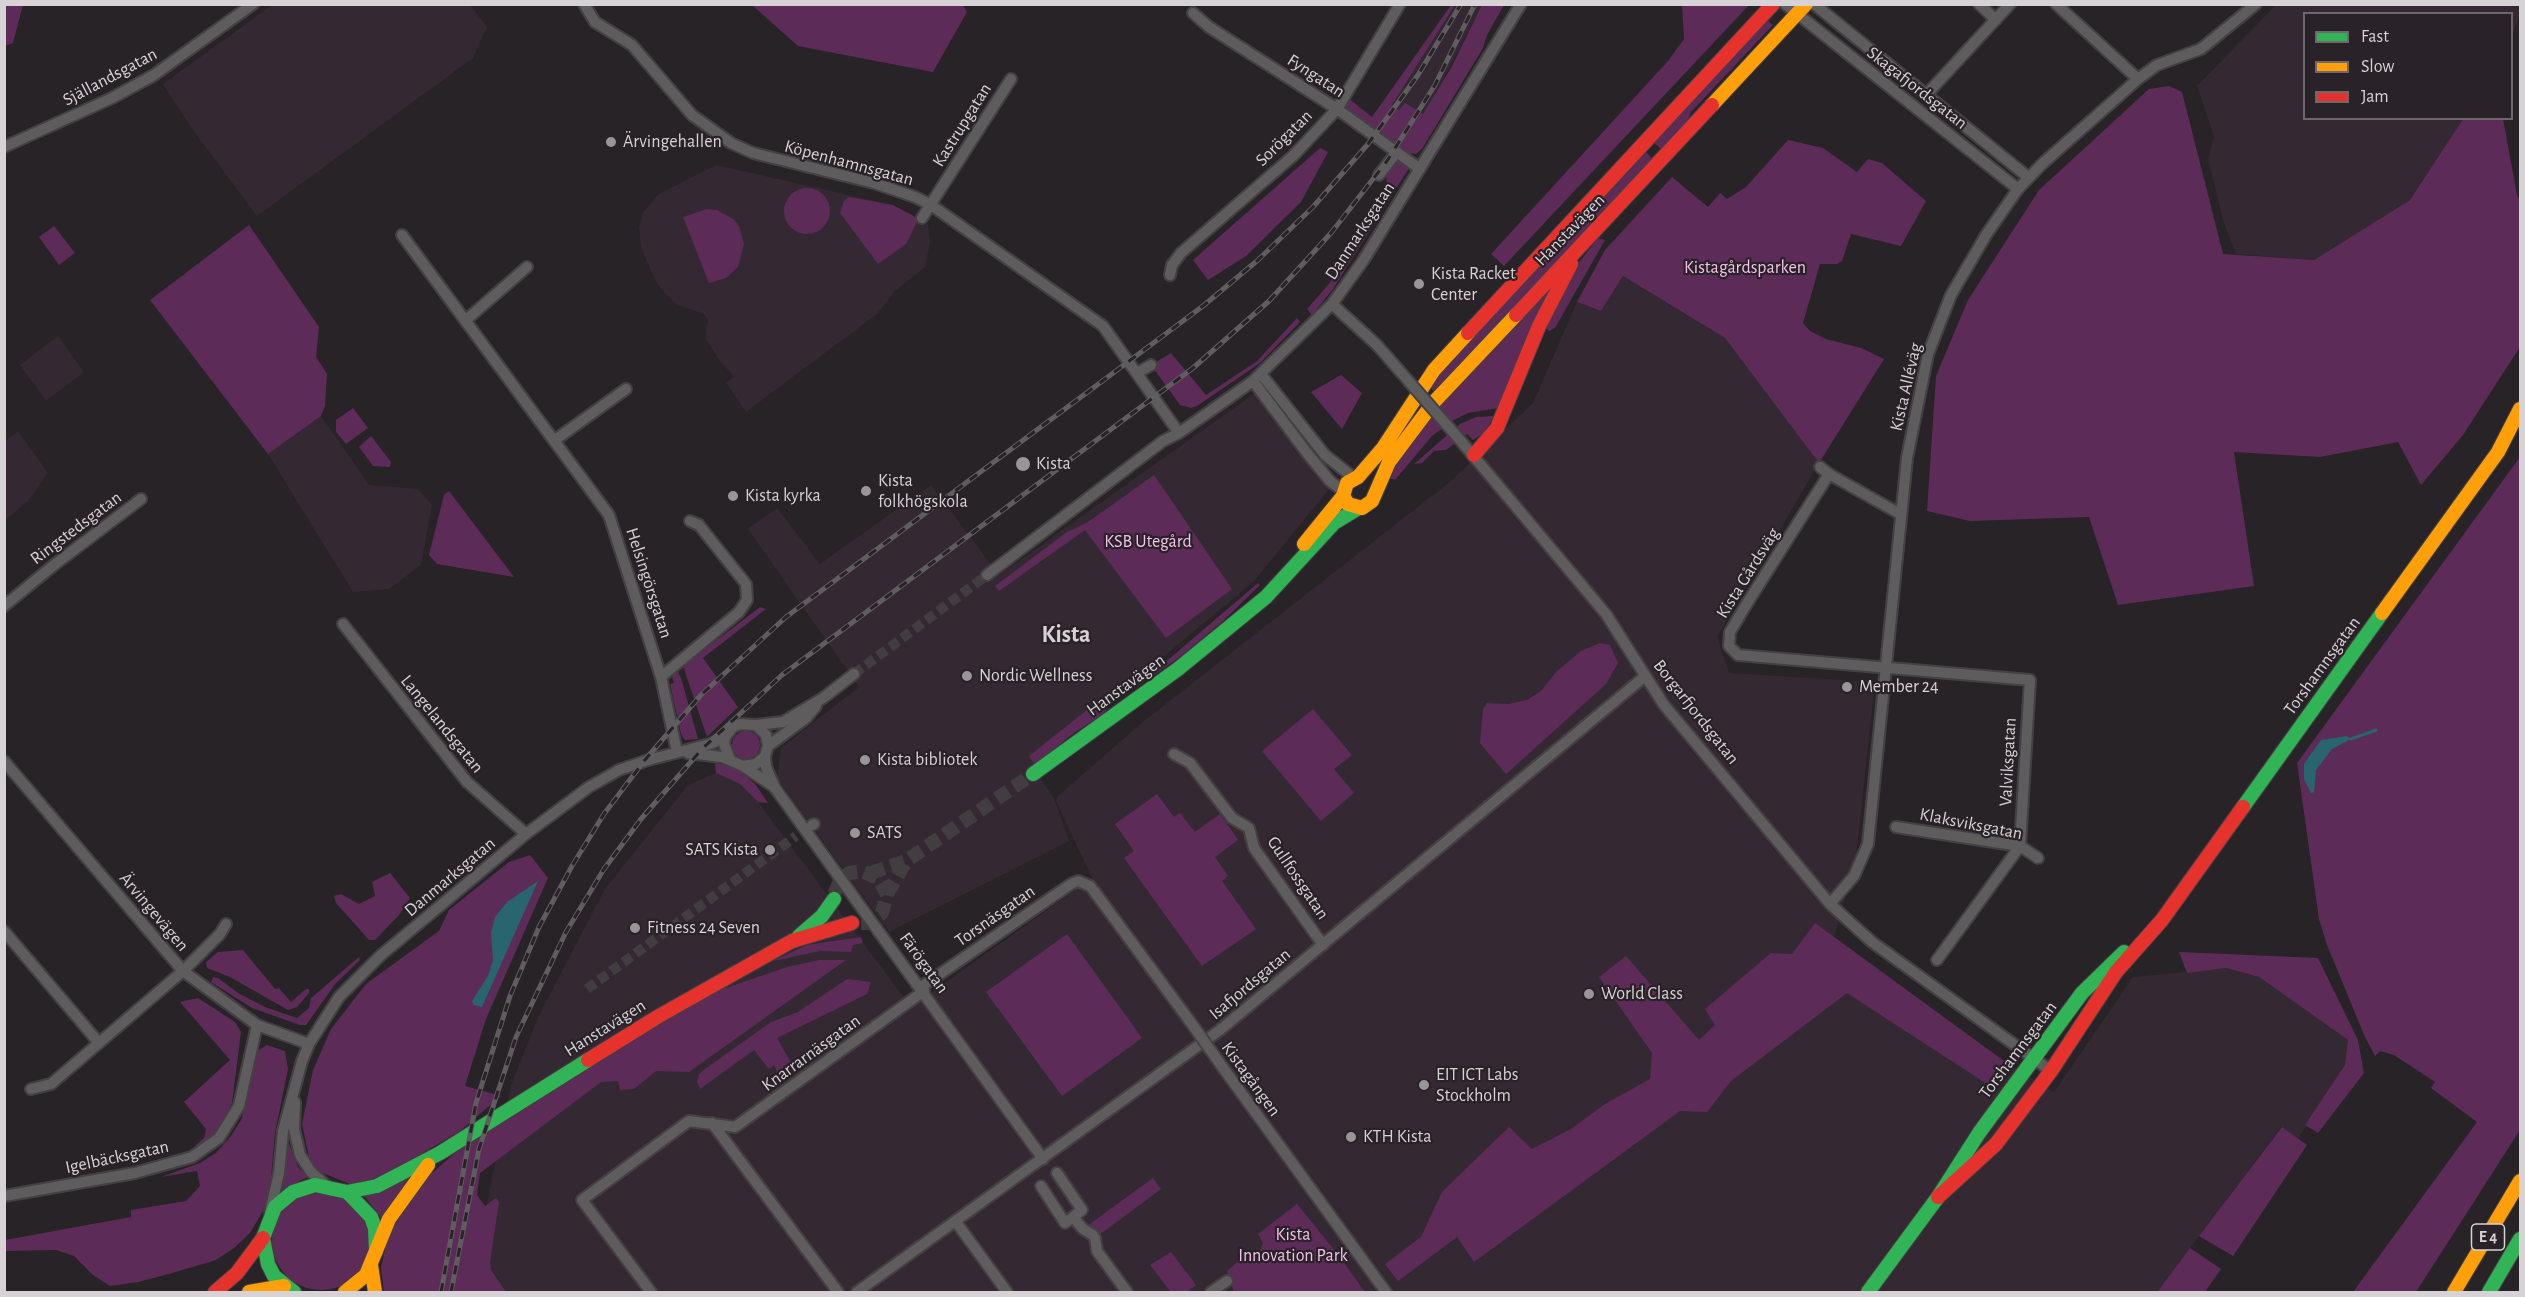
<!DOCTYPE html>
<meta charset="utf-8">
<style>
body{margin:0}
#map{position:relative;width:2525px;height:1297px;overflow:hidden;background:#282327;font-family:"Alegreya Sans",sans-serif}
canvas{display:block}
.frame{position:absolute;inset:0;border:6px solid #d6d2d5;pointer-events:none}
.legend{position:absolute;left:2303px;top:12px;width:210px;height:108px;box-sizing:border-box;background:#292228;border:2px solid #6e686d;margin:0;padding:8px 10px;list-style:none;font-size:18px;color:#d6d2d5}
.legend li{display:flex;align-items:center;gap:12px;height:30px}
.legend b{width:30px;border:2px solid #6e686d}
</style>
<div id="map">
<canvas width="2525" height="1297"></canvas>
<div class="frame"></div>
<ul class="legend">
<li><b style="height:8px;background:#30b455"></b>Fast</li>
<li><b style="height:8px;background:#ff9f0a"></b>Slow</li>
<li><b style="height:8px;background:#e5322d"></b>Jam</li>
</ul>
</div>
<script>
const ctx = document.querySelector('canvas').getContext('2d');
ctx.lineJoin = 'round';
function paint(path, color) { ctx.fillStyle = color; ctx.fill(path, 'evenodd'); }
const shape = rows => new Path2D(rows.map(r => 'M' + r).join(''));
function stroke(path, color, width, dash) { ctx.strokeStyle = color; ctx.lineWidth = width; ctx.lineCap = dash ? 'butt' : 'round'; ctx.setLineDash(dash || []); ctx.stroke(path); }
function drawText(font, color, halo, rows, align = 'center') {
  ctx.font = font + ' "Alegreya Sans",sans-serif'; ctx.lineWidth = 4.5; ctx.setLineDash([]); ctx.textBaseline = 'middle'; ctx.strokeStyle = halo; ctx.fillStyle = color; for (const [text, x, y, turn = 0] of rows) {
    ctx.save(); ctx.translate(x, y); ctx.rotate((+turn || 0) * Math.PI / 180); ctx.textAlign = isNaN(turn) ? turn : align; if (halo) ctx.strokeText(text, 0, 0); ctx.fillText(text, 0, 0); ctx.restore();
  }
}
const built = shape([
 [272,5,470,5,487,27,473,58,257,216,190,126,163,84],
 [1455,5,1482,5,1429,107,1423,114,1399,110,1392,105],
 [2276,5,2520,5,2520,15,2512,34,2512,14,2304,14,2304,118,2463,119,2410,200,2314,260,2236,254,2223,220,2208,159,2214,137,2197,86],
 [716,165,893,205,928,224,930,242,925,267,895,291,877,314,746,412,726,383,734,377,717,357,706,339,706,326,709,322,704,314,676,304,665,293,656,282,641,247,639,227,643,212,659,194],
 [1623,276,1725,338,1819,463,1717,637,1729,673,1875,682,1856,858,1834,938,2004,1061,2054,1092,2133,977,2226,968,2259,977,2348,1040,2345,1065,2298,1139,2281,1127,2157,1292,469,1292,511,1085,538,1017,605,889,688,785,716,773,740,784,758,802,911,1007,1092,878,1056,801,1058,796,1144,721,1451,481,1533,403,1577,302,1601,311],
 [58,336,84,372,46,401,20,365],
 [1258,391,1330,488,1254,581,1032,767,1054,798,1069,841,889,932,777,778,781,748,859,687,748,529,777,508,820,564,931,485,999,575],
 [321,416,369,485,418,489,432,505,421,565,389,589,353,592,268,454],
 [18,431,48,473,28,501,5,520,5,441]
]);
const green = shape([
 [5,4,23,5,13,43,5,46],
 [963,5,967,12,933,72,798,46,752,5],
 [1451,5,1455,5,1392,105,1399,110,1405,103,1423,114,1451,68,1482,5,1504,5,1487,35,1483,48,1422,149,1416,154,1409,153,1366,126,1347,111,1346,104,1348,98,1372,117],
 [1682,5,1749,5,1504,266,1491,254,1668,61,1684,39],
 [1767,20,1773,25,1691,112,1686,125,1662,150,1653,142],
 [2169,86,2182,92,2223,254,2314,260,2410,200,2463,119,2503,119,2517,195,2520,200,2520,347,2463,435,2421,485,2398,442,2320,457,2234,452,2254,586,2118,605,2089,517,1970,521,1927,511,1936,376,1968,300,2039,190,2149,89],
 [1788,140,1823,148,1857,172,1868,159,1882,163,1926,201,1901,246,1851,234,1842,261,1837,264,1820,264,1803,323,1810,331,1826,339,1861,348,1884,359,1819,463,1725,338,1623,276,1601,311,1577,302,1605,250,1672,177,1708,207,1720,193,1727,199,1746,187],
 [1320,148,1328,152,1301,202,1246,256,1208,280,1193,260],
 [1645,151,1653,160,1436,393,1429,387,1453,356],
 [1397,159,1409,168,1333,289,1312,315,1307,309,1328,285,1371,219,1387,185,1386,173],
 '784 211a23 23 0 1 1 46 0a23 23 0 1 1-46 0Z',
 [849,197,893,205,912,215,918,220,906,244,878,264,840,213,844,201],
 [707,209,717,210,733,219,739,226,744,244,738,267,726,278,709,283,683,217],
 [249,225,319,327,316,357,327,374,325,406,321,416,268,454,150,300],
 [54,226,75,253,59,265,39,237],
 [1598,238,1605,240,1555,328,1549,331,1545,327,1566,279],
 [1552,283,1498,408,1468,413,1454,420,1432,436,1395,480,1389,478,1417,429],
 [1297,318,1300,322,1260,363,1197,406,1191,408,1180,405,1151,365,1171,353,1206,395,1257,361],
 [1341,375,1362,393,1342,429,1311,392],
 [353,408,368,428,346,444,336,432,336,420],
 [1494,416,1484,433,1473,440,1467,434,1446,450,1434,451,1422,463,1414,464,1460,424,1476,417],
 [371,436,391,462,390,467,373,466,359,447],
 [2520,457,2520,1130,2416,1292,2353,1292,2477,1122,2431,1088,2435,1082,2394,1055,2380,1051,2375,1056,2365,1037,2327,945,2319,919,2297,763],
 [1154,475,1232,589,1166,638,1085,530,999,591,995,586,1067,532,1088,522],
 [449,491,514,577,437,564,429,555,444,495],
 [1258,583,1260,585,1223,621,1180,657,1135,688],
 [760,607,766,609,703,658,738,707,707,737,683,666],
 [1600,643,1610,645,1618,663,1606,684,1506,774,1480,743,1483,709,1487,703,1509,704,1527,700,1541,691,1556,672,1581,651],
 [678,671,682,681,698,739,685,740,681,734,670,684,674,683,672,677],
 [1112,690,1109,706,1103,714,1070,736,1035,765,1029,756],
 [1313,709,1352,755,1334,769,1354,793,1321,821,1262,751],
 '732 745a14 14 0 1 1 28 0a14 14 0 1 1-28 0Z',
 [715,763,738,769,756,785,768,803,758,802,740,784,716,773],
 [1157,794,1174,817,1180,813,1195,832,1220,814,1238,840,1215,857,1228,876,1222,881,1256,929,1202,966,1124,858,1134,851,1115,824],
 [530,855,548,878,486,1019,465,1086,501,1096,460,1131,384,1176,350,1184,318,1171,310,1162,302,1124,313,1070,331,1029,366,984,439,931,449,910,509,862],
 [390,873,410,898,399,915,375,940,369,940,336,903,334,896,341,894,359,904,375,896,372,882],
 [1815,923,2004,1061,1990,1086,1847,993,1731,1081,1707,1112,1680,1111,1474,1262,1457,1237,1398,1281,1385,1264,1421,1237,1442,1192,1509,1127,1532,1149,1571,1129,1605,1104,1650,1079,1652,1053,1599,977,1626,956,1699,1040,1715,1025,1705,1009,1771,953,1792,954],
 [1067,934,1142,1038,1062,1096,986,992],
 [861,937,863,943,853,945,851,952,820,951,773,961,807,945],
 [243,950,275,989,279,988,291,1002,306,989,309,989,309,993,297,1007,288,1010,230,977,207,968,206,962,218,952],
 [2179,952,2318,958,2358,1040,2364,1073,2318,1133,2305,1125,2345,1065,2348,1040,2259,977,2226,968,2187,973],
 [359,957,360,960,336,983,306,1025,300,1025,252,1008,211,982,213,977,218,978,238,993,265,1007,297,1018,309,1008,311,998],
 [819,960,846,960,689,1072,656,1071,634,1089,620,1090,618,1081,601,1082,480,1173,477,1195,485,1206,496,1198,499,1202,490,1262,491,1270,506,1292,384,1292,381,1268,389,1231,414,1189,456,1152,638,1037,720,990,787,967],
 [847,979,871,982,867,994,777,1038,794,1068,792,1072,780,1077,774,1065,769,1069,754,1050,700,1089,697,1082,699,1074,705,1069,771,1022,798,1012],
 [198,998,235,1022,241,1032,232,1103,218,1129,198,1147,196,1145,204,1138,206,1129,184,1102,230,1060,180,1002],
 [267,1045,285,1051,288,1069,275,1133,270,1189,263,1211,250,1233,234,1248,216,1260,169,1274,138,1282,110,1286,93,1275,74,1256,56,1250,5,1251,5,1240,131,1217,131,1210,186,1201,200,1186,197,1171,161,1177,200,1163,216,1153,231,1136,241,1120,248,1096,253,1058,257,1051],
 [2282,1127,2307,1145,2233,1256,2199,1236],
 [289,1144,298,1167,308,1177,280,1191,285,1145],
 [410,1175,404,1185,383,1221,363,1194],
 [1153,1178,1161,1189,1095,1238,1083,1229],
 '272 1241a49 49 0 1 1 98 0a49 49 0 1 1-98 0Z',
 [1297,1204,1336,1252,1365,1292,1234,1292,1227,1271,1242,1258,1258,1256,1263,1243,1258,1234],
 [2190,1248,2221,1269,2205,1292,2157,1292],
 [1171,1252,1196,1285,1187,1292,1171,1292,1150,1265]
]);
const water = shape([
 [2347,736,2351,739,2332,749,2316,770,2314,792,2311,793,2304,779,2304,764,2321,740],
 [538,881,482,1007,474,1005,472,1001,488,976,493,960,491,933,495,917,507,902]
]);
const stream = shape([
 [2351,739,2376,730]
]);
const streetTunnel = shape([
 [854,674,987,575],
 [587,989,796,836]
]);
const secondaryTunnel = shape([
 [871,873,906,861,1033,774],
 [834,894,841,879,849,873,862,871,878,878,887,894,882,913,867,923,856,923],
 [887,894,906,861]
]);
const street = shape([
 [584,4,595,22,632,45,692,115,731,143,753,153,874,183,915,197,931,205,1103,326,1179,433],
 [1785,4,2018,189],
 [1814,4,2028,177],
 [1979,4,1996,20],
 [2056,4,2138,79],
 [1193,13,1209,27,1337,109,1420,169],
 [1927,94,2010,4],
 [4,147,112,98,154,75,253,4],
 [1379,175,1396,153],
 [922,218,1011,79],
 [402,235,609,515,661,677,677,752],
 [1170,275,1172,265,1181,253,1294,155,1337,109,1400,4],
 [1332,304,1377,345],
 [466,320,527,267],
 [1137,373,1151,365],
 [1261,374,1325,455,1354,478],
 [1253,381,1307,453,1330,481,1343,491],
 [555,440,626,389],
 [1460,440,1606,614,1664,705,1830,904,1872,942,2051,1071],
 [1820,467,1829,474,1746,605,1730,632,1729,646,1738,655,2030,680,2020,846],
 [1829,474,1900,514],
 [987,575,1163,441,1179,433,1253,381,1332,304,1363,261,1521,4],
 [4,606,54,565,141,499],
 [343,624,467,782,526,834],
 [661,677,739,612,747,600,746,584,699,525,690,521],
 [768,746,806,718,816,706],
 [688,753,722,757,743,766,756,764,765,756,768,746,766,735,756,725],
 [1174,754,1190,763,1232,818,1249,828,1254,848,1323,945],
 [765,756,766,767,775,788,1043,1159],
 [730,759,724,744,725,737,733,727,740,724,756,725,783,722,823,698,854,674],
 [4,761,183,971,257,1025,309,1044],
 [743,766,773,786],
 [812,825,814,824],
 [1896,827,2020,846,2038,858],
 [1830,904,1854,876,1868,844,1907,458,1928,354,1951,295,1986,235,2018,189,2042,164,2138,79,2157,65,2201,49,2256,4],
 [4,931,99,1043],
 [1937,960,2020,846],
 [921,987,1071,884,1078,881,1090,886,1094,891,1189,1020],
 [1226,1072,1386,1292],
 [31,1089,51,1084,183,971,220,934,226,924],
 [295,1102,294,1129,300,1155,311,1172,327,1186],
 [712,1123,838,1292],
 [1057,1173,1082,1210,1073,1217,1083,1229,1093,1235],
 [1041,1186,1065,1223,1073,1217],
 [4,1196,135,1173,192,1157,219,1138,239,1106,257,1025],
 [270,1212,279,1173,283,1131,302,1061,309,1044,339,997,380,956,526,834,589,787,619,770,648,760,710,744,725,737],
 [956,1222,1007,1292],
 [1095,1238,1097,1251,1127,1292],
 [651,1292,582,1200,689,1121,735,1127,924,991],
 [857,1292,1220,1030,1644,677],
 [1211,1292,1227,1281]
]);
const fast = shape([
 [1033,774,1178,669,1266,597,1334,523,1357,509],
 [2243,807,2382,613],
 [799,936,822,916,834,899],
 [347,1192,377,1186,440,1153,588,1060],
 [294,1292,274,1276,268,1264,263,1238,275,1207,293,1192,315,1185,347,1192,371,1217,375,1228,376,1251],
 [1868,1292,1938,1197,1979,1133,2082,993,2124,952],
 [2489,1292,2520,1239]
]);
const slow = shape([
 [1712,105,1806,4],
 [1468,333,1434,370,1383,448,1358,477,1347,483,1343,496,1348,504,1362,508,1372,501,1389,462,1434,402,1516,315],
 [1304,544,1343,496],
 [2382,613,2498,452,2520,409],
 [371,1265,375,1292],
 [249,1292,284,1286],
 [345,1292,366,1275,389,1219,428,1165],
 [2454,1292,2520,1181]
]);
const jam = shape([
 [1516,315,1712,105],
 [1468,333,1773,4],
 [1474,455,1497,428,1539,326,1571,264],
 [588,1060,659,1016,792,941,852,923],
 [1938,1197,1996,1144,2051,1071,2116,972,2162,920,2243,807],
 [215,1292,237,1273,263,1238]
]);
const rail = shape([
 [441,1292,476,1103,510,996,539,927,572,866,604,814,644,761,701,695,786,617,1203,306,1258,260,1313,207,1368,144,1418,75,1461,4],
 [451,1292,479,1149,516,1037,566,932,604,869,641,819,702,749,782,675,1193,368,1269,301,1331,233,1387,161,1435,85,1475,4]
]);
const streetBridge = shape([
 [1377,345,1460,440],
 [1189,1020,1226,1072]
]);
const markers = [
 [611,142,6,"#999598"],
 [1419,284,6,"#999598"],
 [1023,464,8,"#999598"],
 [866,491,6,"#999598"],
 [733,496,6,"#999598"],
 [967,676,6,"#999598"],
 [1847,687,6,"#999598"],
 [865,760,6,"#999598"],
 [855,833,6,"#999598"],
 [770,850,6,"#999598"],
 [635,928,6,"#999598"],
 [1589,994,6,"#999598"],
 [1424,1085,6,"#999598"],
 [1351,1137,6,"#999598"]
];
const shields = [
 [2488,1237,33]
];
const shieldNames = [
 ["E 4",2488,1237]
];
const streetNames = [
 ["Fyngatan",1316,76,33],
 ["Själlandsgatan",110,77,-28],
 ["Skagafjordsgatan",1917,88,38],
 ["Kastrupgatan",962,125,-58],
 ["Sorögatan",1284,138,-45],
 ["Köpenhamnsgatan",849,163,15],
 ["Hanstavägen",1570,230,-46],
 ["Danmarksgatan",1360,231,-57],
 ["Kista Alléväg",1906,387,-77],
 ["Ringstedsgatan",76,528,-37],
 ["Kista Gårdsväg",1748,573,-58],
 ["Helsingörsgatan",649,583,72],
 ["Torshamnsgatan",2322,666,-54],
 ["Hanstavägen",1126,685,-36],
 ["Borgarfjordsgatan",1696,712,52],
 ["Langelandsgatan",442,724,51],
 ["Valviksgatan",2008,762,-87],
 ["Klaksviksgatan",1971,824,11],
 ["Danmarksgatan",450,877,-40],
 ["Gullfossgatan",1298,878,56],
 ["Ärvingevägen",154,912,50],
 ["Torsnäsgatan",995,916,-35],
 ["Färögatan",924,963,54],
 ["Isafjordsgatan",1250,984,-40],
 ["Hanstavägen",605,1028,-32],
 ["Torshamnsgatan",2018,1050,-53],
 ["Knarrarnäsgatan",811,1053,-36],
 ["Kistagången",1251,1079,54],
 ["Igelbäcksgatan",117,1157,-12]
];
const poiNames = [
 ["Ärvingehallen",623,142],
 ["Kista Racket",1431,274],
 ["Center",1431,295],
 ["Kista",1036,464],
 ["Kista",878,481],
 ["folkhögskola",878,502],
 ["Kista kyrka",745,496],
 ["Nordic Wellness",979,676],
 ["Member 24",1859,687],
 ["Kista bibliotek",877,760],
 ["SATS",867,833],
 ["SATS Kista",758,850,"right"],
 ["Fitness 24 Seven",647,928],
 ["World Class",1601,994],
 ["EIT ICT Labs",1436,1075],
 ["Stockholm",1436,1096],
 ["KTH Kista",1363,1137]
];
const parkNames = [
 ["Kistagårdsparken",1745,268],
 ["KSB Utegård",1148,542],
 ["Kista",1293,1235],
 ["Innovation Park",1293,1256]
];
const districtNames = [
 ["Kista",1066,635]
];
paint(built, '#342932');
paint(green, '#5d2b57');
paint(water, '#28656e');
stroke(stream, '#28656e', 3);
stroke(streetTunnel, '#423d41', 10, [10, 5]);
stroke(secondaryTunnel, '#423d41', 14, [14, 7]);
stroke(street, '#444043', 14);
stroke(fast, '#444043', 16);
stroke(slow, '#444043', 16);
stroke(jam, '#444043', 16);
stroke(street, '#5f5c5e', 10);
stroke(fast, '#30b455', 14);
stroke(slow, '#ff9f0a', 14);
stroke(jam, '#e5322d', 14);
stroke(rail, '#5f5d5f', 5);
stroke(rail, '#292228', 3, [9]);
stroke(streetBridge, '#444043', 14, []);
stroke(streetBridge, '#5f5c5e', 10);
for (const [x, y, r, color] of markers) { const dot = new Path2D(); dot.arc(x, y, r, 0, 2 * Math.PI); ctx.fillStyle = color; ctx.fill(dot); stroke(dot, '#292228', 2); }
for (const [x, y, w] of shields) { const box = new Path2D(); box.roundRect(x - w / 2, y - 13, w, 26, 4.5); ctx.fillStyle = '#292228'; ctx.fill(box); stroke(box, '#d6d2d5', 1.5); }
drawText('bold 16px', '#d6d2d5', null, shieldNames);
drawText('18px', '#d6d2d5', '#292228', streetNames);
drawText('18px', '#d6d2d5', '#292228', poiNames, 'left');
drawText('18px', '#f6bfed', '#292228', parkNames);
drawText('bold 24px', '#d6d2d5', '#292228', districtNames);
</script>
